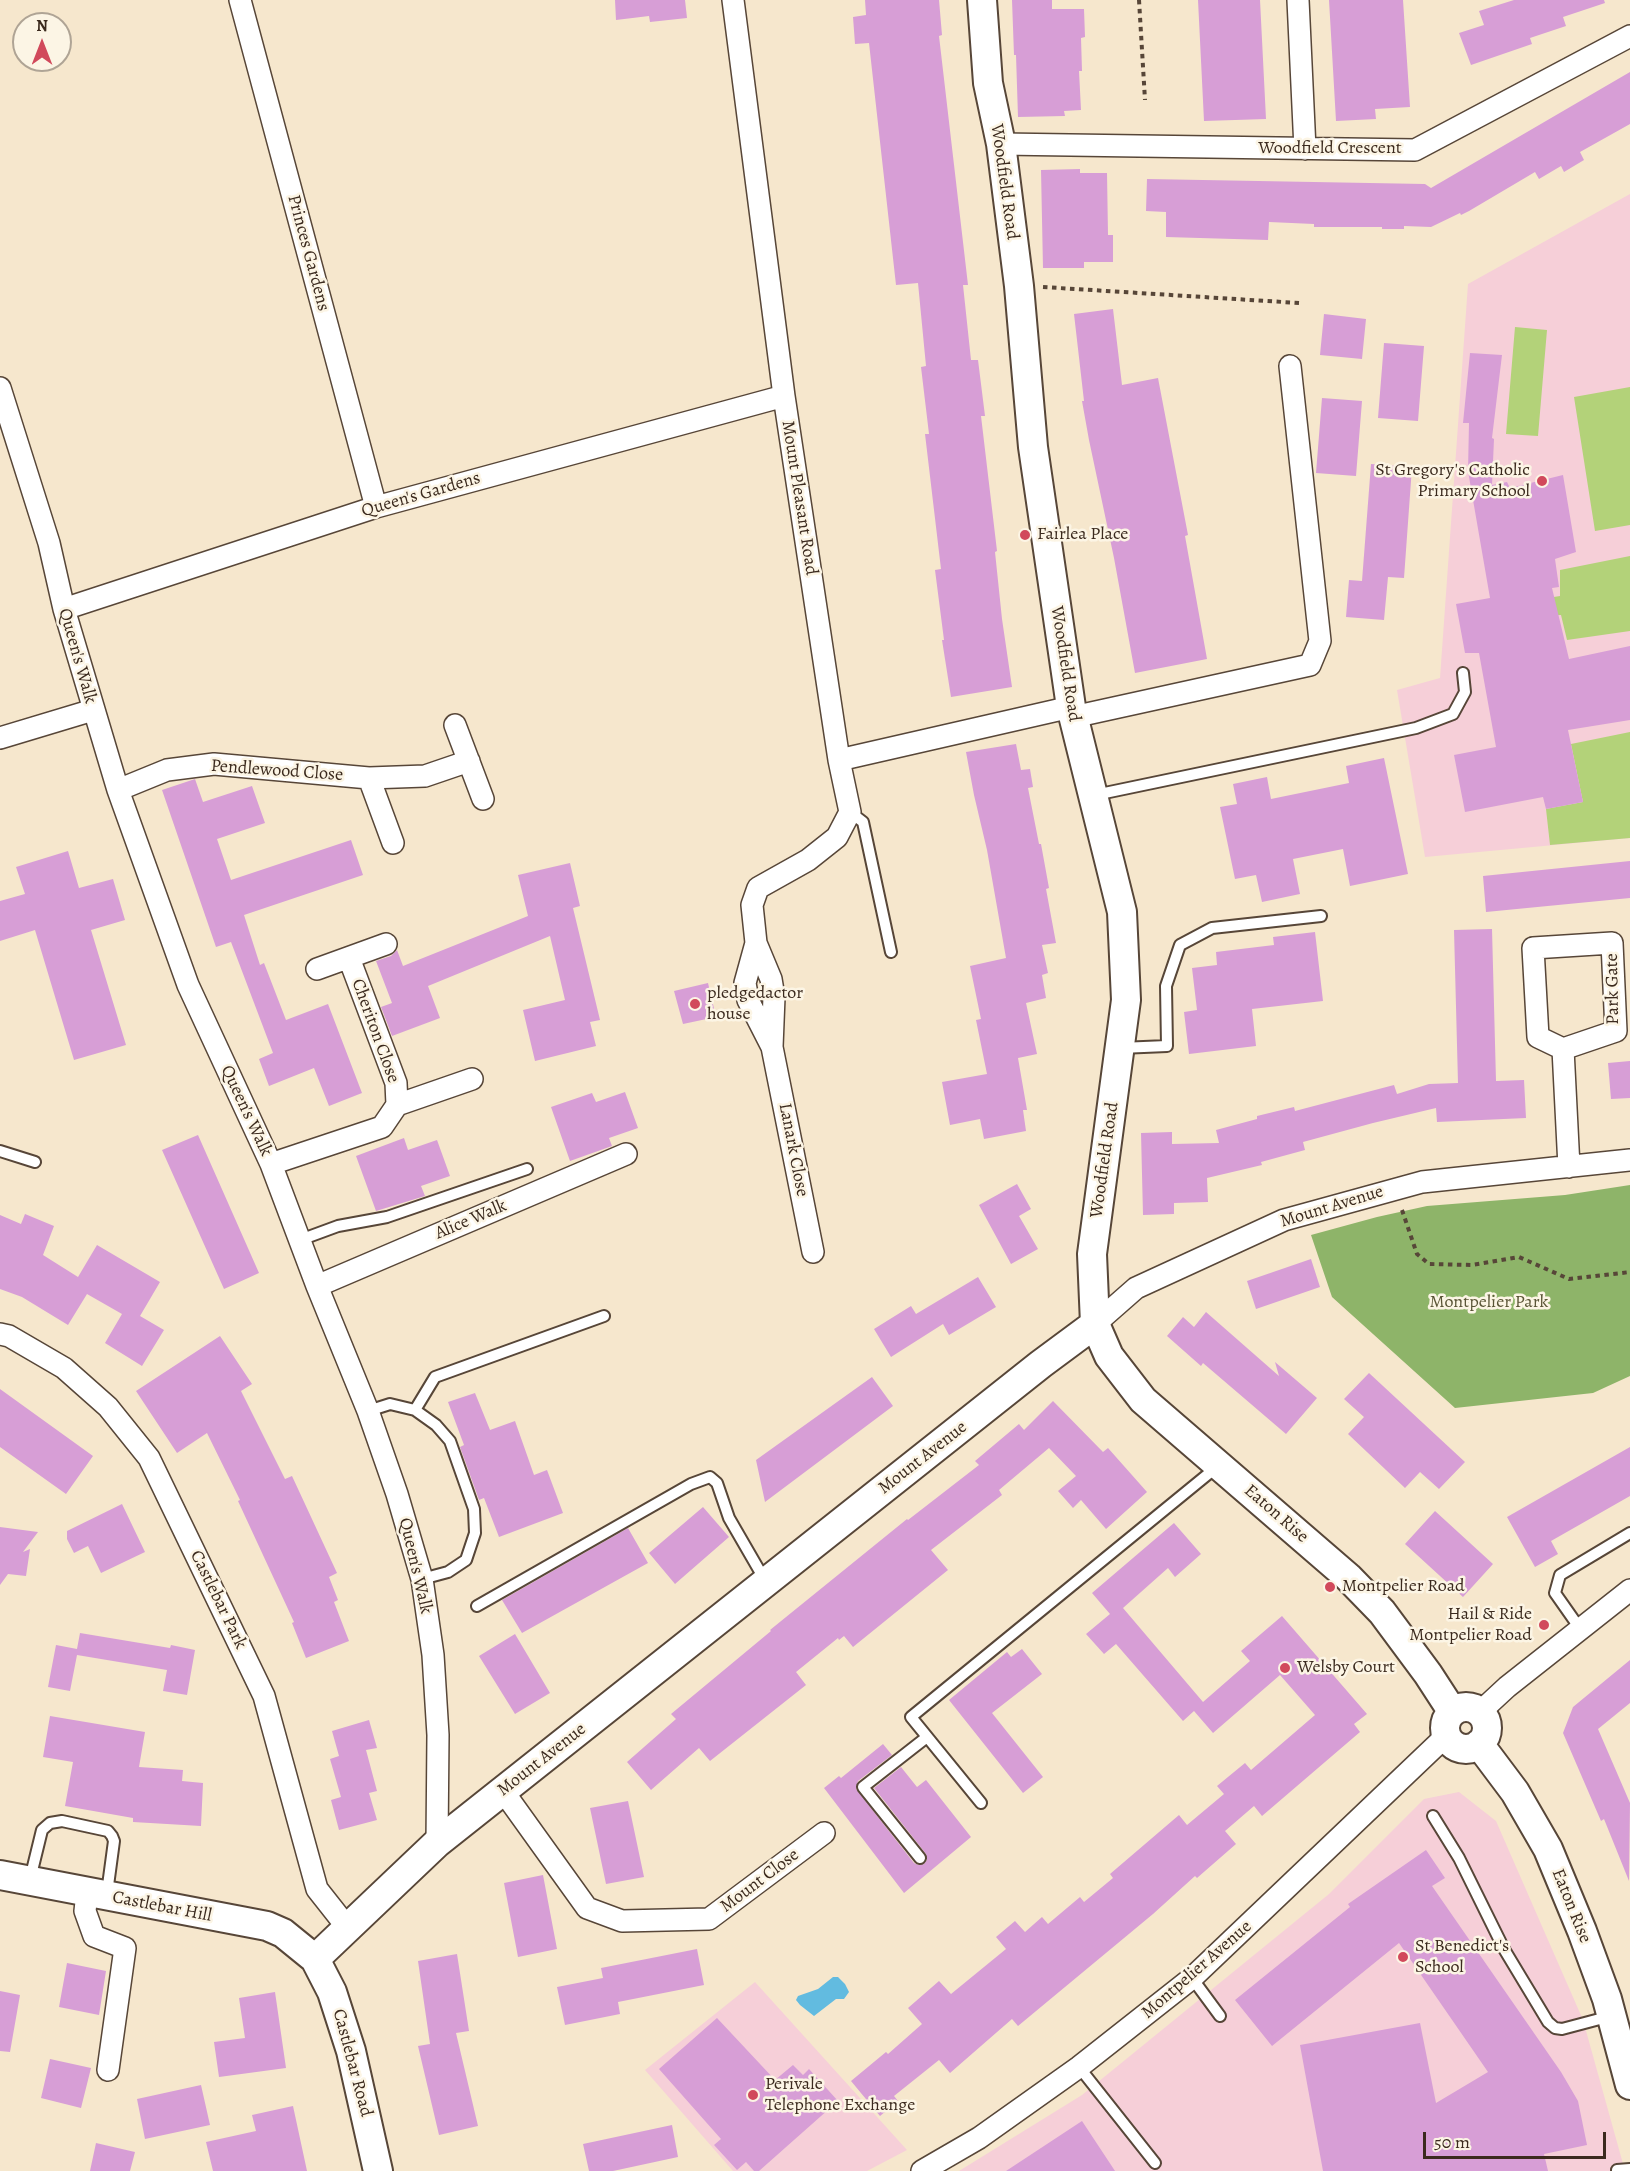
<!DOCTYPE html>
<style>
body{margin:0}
#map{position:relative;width:1630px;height:2171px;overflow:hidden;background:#f6e7cd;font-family:Alegreya,serif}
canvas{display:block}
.north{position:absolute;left:12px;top:12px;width:60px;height:60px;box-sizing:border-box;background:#fcf5e5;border:2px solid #afa495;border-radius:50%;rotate:0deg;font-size:16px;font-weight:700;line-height:24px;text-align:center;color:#3b2a1e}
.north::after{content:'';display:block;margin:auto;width:21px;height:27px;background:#d1495b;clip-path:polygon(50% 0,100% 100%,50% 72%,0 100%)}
.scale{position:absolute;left:1423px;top:2132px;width:183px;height:27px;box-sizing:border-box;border:3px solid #3b2a1e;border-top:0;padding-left:8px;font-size:18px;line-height:21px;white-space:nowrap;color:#3b2a1e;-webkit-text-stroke:4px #fcf5e5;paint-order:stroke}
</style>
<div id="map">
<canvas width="1630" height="2171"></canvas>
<div class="north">N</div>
<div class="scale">50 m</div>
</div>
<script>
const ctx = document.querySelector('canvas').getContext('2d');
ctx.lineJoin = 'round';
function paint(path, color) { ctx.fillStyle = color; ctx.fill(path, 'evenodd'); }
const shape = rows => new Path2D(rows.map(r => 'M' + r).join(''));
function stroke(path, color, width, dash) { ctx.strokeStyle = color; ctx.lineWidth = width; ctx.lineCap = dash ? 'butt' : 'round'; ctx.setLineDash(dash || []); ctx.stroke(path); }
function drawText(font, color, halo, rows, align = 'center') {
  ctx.font = font + ' Alegreya,serif'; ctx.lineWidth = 5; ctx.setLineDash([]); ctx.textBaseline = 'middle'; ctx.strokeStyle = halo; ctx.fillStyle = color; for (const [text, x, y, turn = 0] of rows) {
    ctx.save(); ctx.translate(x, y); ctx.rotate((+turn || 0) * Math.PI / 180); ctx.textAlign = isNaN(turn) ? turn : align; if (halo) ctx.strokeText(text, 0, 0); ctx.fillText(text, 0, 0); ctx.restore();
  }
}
const built = shape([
 [1630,194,1630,838,1425,857,1397,690,1440,678,1468,284],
 [1459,1792,1496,1821,1583,2020,1625,2171,959,2171,1082,2095,1329,1894,1424,1799],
 [755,1982,907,2150,867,2171,733,2171,645,2070]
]);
const green = shape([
 [1515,327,1547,330,1538,436,1506,434],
 [1630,387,1630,525,1595,531,1574,397],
 [1630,556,1630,631,1567,640,1561,615,1538,616,1535,600,1560,596,1560,570],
 [1630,732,1630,838,1550,845,1546,809,1583,802,1571,744]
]);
const forest = shape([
 [1630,1185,1630,1376,1593,1393,1455,1408,1332,1297,1311,1235,1377,1217,1427,1206,1565,1195]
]);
const water = shape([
 [833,1977,838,1977,845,1984,849,1992,844,1999,836,1999,814,2016,800,2005,796,2000,798,1996,818,1989]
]);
const building = shape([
 [615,0,685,0,687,18,650,22,649,16,616,20],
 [865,0,939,0,942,35,939,36,968,285,963,285,971,360,978,360,985,416,981,416,997,551,995,552,1002,619,1012,687,951,697,942,640,944,640,935,570,941,569,925,434,929,434,921,367,926,366,918,283,896,285,869,43,855,44,853,17,866,15],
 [1012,0,1052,0,1052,9,1084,9,1085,37,1081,38,1082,71,1079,71,1081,110,1064,111,1065,116,1018,117,1016,55,1014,55],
 [1198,0,1260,0,1266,119,1204,121],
 [1329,0,1403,0,1410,107,1375,109,1376,119,1336,121],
 [1514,0,1604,0,1605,3,1563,17,1566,26,1530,38,1532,44,1471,65,1459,33,1484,25,1479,11],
 [1630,72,1630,124,1580,152,1584,160,1564,172,1561,166,1539,179,1535,172,1469,211,1461,215,1460,213,1431,227,1404,226,1404,229,1382,229,1382,227,1314,227,1314,224,1269,222,1268,240,1166,237,1166,212,1146,211,1147,179,1425,184,1431,188],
 [1080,169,1080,173,1107,173,1108,235,1113,235,1113,262,1084,262,1084,268,1043,268,1041,170],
 [1113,309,1122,385,1158,378,1188,535,1185,536,1207,659,1135,673,1114,558,1089,440,1082,401,1084,401,1074,314],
 [1324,314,1366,319,1362,359,1320,355],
 [1384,343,1424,346,1418,421,1378,418],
 [1470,353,1502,355,1492,438,1494,439,1492,485,1507,482,1510,488,1563,475,1576,552,1555,559,1559,587,1552,588,1569,659,1630,646,1630,720,1568,730,1583,802,1546,809,1543,797,1465,812,1454,755,1496,747,1479,653,1465,653,1456,604,1490,598,1468,471,1469,423,1463,423],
 [1322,398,1362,401,1356,476,1316,473],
 [1371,464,1412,467,1404,578,1388,577,1384,620,1346,617,1349,580,1362,581],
 [1016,744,1021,770,1030,769,1033,787,1028,788,1039,844,1041,844,1049,888,1046,889,1056,943,1042,945,1048,973,1042,975,1046,998,1026,1003,1037,1054,1018,1058,1027,1110,1023,1110,1026,1131,984,1139,980,1119,950,1125,942,1082,987,1074,976,1020,981,1019,970,966,1006,958,987,850,974,795,966,752],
 [1384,758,1408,874,1350,886,1343,849,1293,859,1300,894,1262,902,1256,875,1235,879,1220,807,1237,804,1233,784,1267,777,1271,799,1349,783,1346,766],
 [195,779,203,802,252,786,265,823,217,839,231,880,351,840,363,875,244,915,260,965,264,963,286,1020,328,1004,362,1093,329,1106,314,1068,269,1086,259,1059,273,1053,231,942,216,947,162,790],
 [68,851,79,888,113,879,125,920,91,930,126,1045,74,1060,35,930,0,941,0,901,25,894,16,867],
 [1630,861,1630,898,1486,912,1483,876],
 [570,863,580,906,573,908,600,1020,590,1022,596,1046,535,1061,523,1010,565,1000,550,936,428,986,440,1018,392,1036,381,1007,392,1003,376,961,391,956,397,950,403,966,528,916,518,875],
 [1492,929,1496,1081,1524,1080,1526,1118,1437,1122,1436,1108,1373,1123,1303,1142,1305,1150,1261,1162,1262,1165,1207,1178,1208,1202,1174,1203,1174,1214,1143,1215,1141,1133,1172,1132,1172,1144,1219,1143,1216,1130,1257,1119,1257,1116,1294,1107,1295,1111,1394,1085,1397,1094,1429,1084,1458,1083,1454,930],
 [1315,932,1323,1001,1252,1009,1256,1046,1189,1054,1184,1012,1197,1010,1192,968,1217,965,1216,952,1274,945,1273,937],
 [708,983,716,1017,683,1024,674,991],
 [1630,1061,1630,1098,1611,1099,1608,1063],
 [625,1092,638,1128,609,1138,612,1146,570,1161,551,1107,592,1093,596,1102],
 [198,1135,259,1273,224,1289,162,1150],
 [404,1138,408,1150,437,1140,450,1176,421,1186,425,1196,376,1211,356,1156],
 [1017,1184,1031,1209,1019,1216,1038,1249,1011,1264,979,1205],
 [25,1214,54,1226,43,1255,78,1277,97,1245,160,1282,140,1316,164,1330,142,1366,105,1343,122,1314,87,1294,68,1325,22,1297,0,1289,0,1215,21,1224],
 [1311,1259,1320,1287,1256,1309,1247,1281],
 [978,1277,996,1307,949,1335,943,1324,891,1357,874,1329,911,1306,916,1314],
 [1206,1312,1279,1376,1275,1362,1317,1398,1286,1434,1203,1363,1201,1366,1167,1336,1183,1317,1194,1327],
 [220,1336,252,1384,241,1391,285,1479,292,1476,337,1573,329,1577,338,1600,334,1602,349,1641,306,1658,292,1623,294,1622,238,1501,240,1500,207,1433,177,1453,136,1391],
 [1369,1373,1465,1462,1439,1489,1420,1472,1405,1488,1348,1434,1364,1417,1344,1399],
 [872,1377,893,1406,765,1502,756,1460],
 [0,1389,93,1456,66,1494,0,1447],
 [475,1393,490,1430,515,1421,534,1475,547,1470,563,1513,499,1537,484,1498,479,1500,460,1447,464,1445,448,1402],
 [1053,1401,1103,1452,1108,1448,1147,1492,1106,1529,1081,1500,1073,1508,1058,1491,1076,1476,1049,1448,999,1490,1002,1495,931,1550,948,1570,853,1647,844,1636,839,1640,838,1638,796,1672,806,1685,710,1761,699,1748,651,1790,627,1762,676,1719,671,1714,771,1631,770,1630,907,1519,908,1520,979,1465,975,1461,1019,1424,1024,1430],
 [1630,1447,1630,1496,1551,1541,1558,1554,1535,1567,1507,1517],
 [122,1504,145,1552,101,1573,88,1546,74,1553,67,1539,67,1531],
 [703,1507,729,1537,675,1584,649,1553],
 [1435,1511,1493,1564,1463,1597,1405,1544],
 [1174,1523,1201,1554,1175,1577,1168,1568,1123,1608,1203,1702,1250,1661,1241,1651,1282,1616,1367,1714,1354,1724,1360,1732,1262,1816,1254,1806,1225,1831,1236,1844,1197,1878,1195,1876,1153,1914,1018,2026,1012,2019,950,2073,939,2060,894,2096,898,2101,880,2116,851,2081,886,2052,888,2054,922,2024,908,2008,939,1981,951,1994,1006,1949,996,1937,1015,1921,1025,1932,1042,1917,1048,1924,1080,1897,1084,1902,1113,1878,1110,1874,1179,1815,1187,1825,1224,1794,1217,1786,1245,1763,1251,1770,1315,1715,1280,1675,1213,1733,1194,1711,1183,1721,1116,1644,1104,1654,1086,1634,1110,1614,1092,1593],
 [0,1527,38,1532,23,1552,30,1549,26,1576,8,1574,0,1585],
 [628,1528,648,1563,522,1633,502,1600],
 [80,1633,170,1648,171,1645,195,1650,187,1695,163,1691,167,1670,77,1655,70,1691,48,1687,56,1645,77,1649],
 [515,1634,550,1693,515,1714,479,1656],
 [1022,1649,1042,1674,992,1713,1043,1777,1023,1793,949,1700,1007,1652,1011,1657],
 [1630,1660,1630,1703,1598,1729,1630,1803,1629,1881,1604,1819,1601,1821,1563,1733,1573,1707],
 [50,1716,145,1732,139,1767,183,1770,182,1781,203,1783,201,1826,133,1822,133,1818,65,1806,73,1762,43,1757],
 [369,1720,377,1748,366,1750,377,1791,369,1793,377,1820,339,1830,331,1800,341,1797,330,1759,339,1756,332,1731],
 [883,1744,892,1755,858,1781,856,1789,914,1863,918,1865,924,1864,927,1860,926,1854,874,1788,901,1767,917,1787,926,1780,971,1837,904,1893,824,1788,839,1776,841,1778],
 [628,1801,644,1877,606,1884,590,1808],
 [1426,1850,1445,1878,1432,1886,1561,2072,1578,2101,1587,2145,1544,2154,1548,2171,1323,2171,1300,2045,1420,2023,1436,2103,1488,2072,1399,1943,1272,2046,1235,2000,1350,1907,1348,1904],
 [543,1875,557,1949,518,1957,504,1883],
 [697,1949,704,1985,618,2002,620,2014,565,2025,557,1987,603,1978,601,1968],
 [457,1954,469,2031,456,2033,478,2126,439,2135,418,2046,430,2044,418,1961],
 [67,1963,106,1971,99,2015,59,2007],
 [0,1991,20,1995,10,2052,0,2051],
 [275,1992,286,2068,219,2077,214,2042,245,2038,239,1998],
 [717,2018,775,2080,793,2065,803,2075,809,2069,838,2101,759,2171,754,2171,746,2162,737,2170,714,2145,721,2139,659,2069],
 [50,2059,91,2068,81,2108,41,2098],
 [201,2085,210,2125,145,2139,137,2099],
 [293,2106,307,2171,213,2171,206,2142,256,2131,252,2115],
 [1082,2121,1115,2171,1006,2171],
 [672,2125,678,2157,613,2171,589,2171,583,2144],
 [96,2143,135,2152,130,2171,90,2171]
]);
const path = shape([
 [1139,0,1145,100],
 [1043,287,1299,303],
 [1402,1210,1417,1254,1429,1264,1472,1265,1519,1257,1569,1279,1630,1272]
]);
const lane = shape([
 [1095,795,1416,728,1453,714,1465,692,1463,673],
 [850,812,863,822,891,952],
 [1120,1048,1167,1046,1166,986,1180,945,1212,928,1321,916],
 [0,1151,35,1162],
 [300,1240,338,1226,387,1217,527,1169],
 [415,1410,435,1377,604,1316],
 [368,1411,390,1404,415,1410,436,1425,450,1441,474,1509,475,1533,466,1560,448,1572,422,1579],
 [477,1606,691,1484,710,1477,717,1483,729,1518,766,1582],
 [1581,1630,1555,1593,1560,1575,1630,1533],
 [981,1803,911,1717,1218,1466],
 [1433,1816,1459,1858,1504,1949,1548,2022,1555,2028,1562,2029,1611,2016],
 [920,1858,863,1787,927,1737],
 [30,1879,42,1830,50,1823,62,1821,108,1831,112,1836,114,1841,107,1893],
 [1192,1978,1220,2016],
 [1079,2067,1155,2163],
 [1617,2170,1630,2169]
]);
const street = shape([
 [240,0,376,507],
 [733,0,784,396,839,760,1071,707],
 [1298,0,1305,149],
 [1001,144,1415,150,1630,36],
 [0,388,49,543,64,609,118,790,188,985,271,1164,317,1286,368,1411,397,1494,422,1579,433,1655,438,1735,437,1843],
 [64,609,376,507,784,396],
 [1073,717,1310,665,1320,641,1290,366],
 [455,725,483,799],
 [0,738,93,710],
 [369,778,393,843],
 [118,790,167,770,214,764,369,778,425,776,469,761],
 [756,943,771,979,774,997,772,1047],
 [317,969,386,944],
 [1563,1049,1538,1037,1533,948,1612,943,1616,1031,1563,1049,1569,1167],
 [397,1105,472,1079],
 [271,1164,382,1127,397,1105,396,1083,349,958],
 [813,1252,772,1047,748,1000,745,983,756,943,752,905,758,888,808,860,837,837,850,812,839,760],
 [317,1286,626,1154],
 [1095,1324,1136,1288,1284,1220,1422,1182,1630,1160],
 [0,1334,9,1336,64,1368,108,1407,149,1458,264,1696,317,1889,347,1927],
 [1480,1712,1507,1687,1630,1590],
 [503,1791,587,1908,622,1921,709,1919,824,1833],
 [87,1893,85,1911,94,1936,125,1948,108,2070],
 [922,2171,979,2138,1079,2067,1192,1978,1446,1736]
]);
const secondary = shape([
 [982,0,988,83,1001,144,1019,286,1033,447,1071,707,1122,912,1126,1000,1092,1254,1095,1324,1109,1356,1143,1400,1348,1577,1382,1612,1428,1674,1452,1711],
 '1445 1728a21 21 0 1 1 42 0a21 21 0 1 1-42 0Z',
 [1479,1744,1515,1792,1548,1849,1582,1931,1607,1999,1630,2085],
 [0,1875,267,1926,283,1933,315,1959,332,1992,351,2051,378,2171],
 [315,1959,437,1843,1041,1364,1095,1324]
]);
const markers = [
 [1542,481,6,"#d1495b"],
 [1025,535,6,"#d1495b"],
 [695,1004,6,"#d1495b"],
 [1330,1587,6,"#d1495b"],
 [1544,1625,6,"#d1495b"],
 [1285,1668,6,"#d1495b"],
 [1403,1957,6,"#d1495b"],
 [753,2095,6,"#d1495b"]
];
const streetNames = [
 ["Woodfield Crescent",1330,149],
 ["Woodfield Road",1004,182,82],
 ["Princes Gardens",308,253,75],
 ["Queen's Gardens",421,495,-16],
 ["Mount Pleasant Road",799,498,81],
 ["Queen's Walk",77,656,74],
 ["Woodfield Road",1065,664,81],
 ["Pendlewood Close",277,771,4],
 ["Park Gate",1613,989,-91],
 ["Cheriton Close",375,1031,70],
 ["Queen's Walk",246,1111,65],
 ["Lanark Close",793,1150,79],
 ["Woodfield Road",1105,1160,-82],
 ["Mount Avenue",1332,1207,-17],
 ["Alice Walk",471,1220,-23],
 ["Mount Avenue",923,1458,-38],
 ["Eaton Rise",1276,1514,41],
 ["Queen's Walk",415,1566,77],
 ["Castlebar Park",218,1600,64],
 ["Mount Avenue",542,1760,-38],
 ["Mount Close",760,1881,-37],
 ["Eaton Rise",1571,1906,68],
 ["Castlebar Hill",162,1907,11],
 ["Montpelier Avenue",1197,1970,-41],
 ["Castlebar Road",352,2063,75]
];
const poiNames = [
 ["St Gregory's Catholic",1530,471,"right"],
 ["Primary School",1530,492,"right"],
 ["Fairlea Place",1037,535],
 ["pledgedactor",707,994],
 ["house",707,1015],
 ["Montpelier Road",1342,1587],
 ["Hail & Ride",1532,1615,"right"],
 ["Montpelier Road",1532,1636,"right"],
 ["Welsby Court",1297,1668],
 ["St Benedict's",1415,1947],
 ["School",1415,1968],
 ["Perivale",765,2085],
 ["Telephone Exchange",765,2106]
];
const parkNames = [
 ["Montpelier Park",1489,1303]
];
paint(built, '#f6cfd8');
paint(green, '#b3d279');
paint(forest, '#8eb469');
paint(water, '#62bbe0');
paint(building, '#d79ed6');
stroke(lane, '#574638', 14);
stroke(street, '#574638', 24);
stroke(secondary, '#574638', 32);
stroke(path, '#574638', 4, [4.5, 4.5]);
stroke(lane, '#fff', 10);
stroke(street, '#fff', 21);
stroke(secondary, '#fff', 28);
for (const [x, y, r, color] of markers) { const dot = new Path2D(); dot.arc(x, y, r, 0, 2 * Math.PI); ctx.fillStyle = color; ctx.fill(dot); stroke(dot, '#fcf5e5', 2); }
drawText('18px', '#3b2a1e', '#fcf5e5', streetNames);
drawText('18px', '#3b2a1e', '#fcf5e5', poiNames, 'left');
drawText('18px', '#595435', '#fcf5e5', parkNames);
</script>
